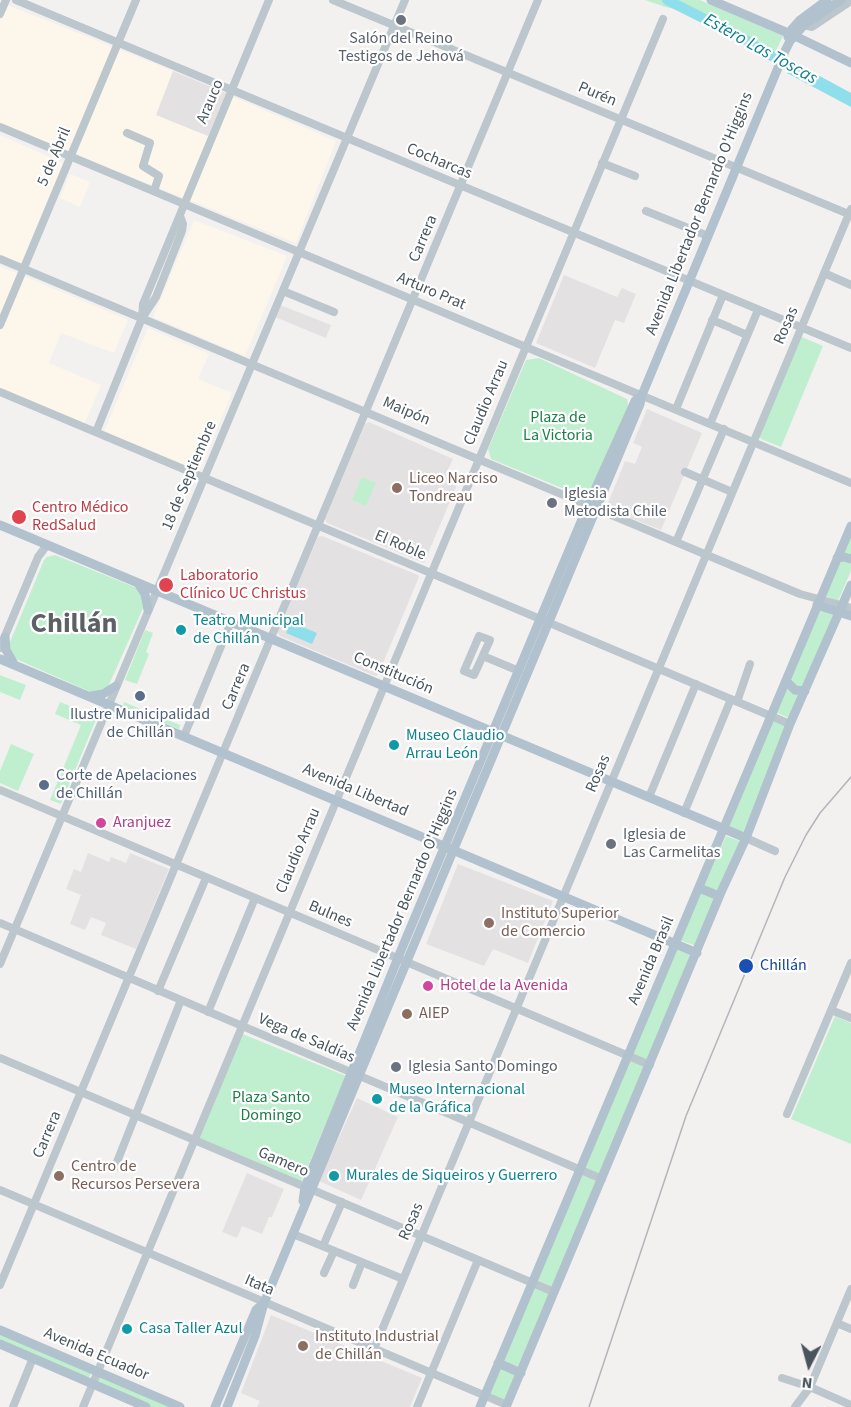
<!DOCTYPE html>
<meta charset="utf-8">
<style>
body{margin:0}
#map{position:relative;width:851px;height:1407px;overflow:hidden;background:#f3f0f0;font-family:"Source Sans 3",sans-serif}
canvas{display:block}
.north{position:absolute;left:779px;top:1335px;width:60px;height:60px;-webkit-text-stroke:4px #fff;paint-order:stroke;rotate:186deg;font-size:16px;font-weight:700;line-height:24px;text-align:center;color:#48555d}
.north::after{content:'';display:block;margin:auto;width:21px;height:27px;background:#48555d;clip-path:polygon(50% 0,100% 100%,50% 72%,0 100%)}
</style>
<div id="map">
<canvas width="851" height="1407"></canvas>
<div class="north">N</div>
</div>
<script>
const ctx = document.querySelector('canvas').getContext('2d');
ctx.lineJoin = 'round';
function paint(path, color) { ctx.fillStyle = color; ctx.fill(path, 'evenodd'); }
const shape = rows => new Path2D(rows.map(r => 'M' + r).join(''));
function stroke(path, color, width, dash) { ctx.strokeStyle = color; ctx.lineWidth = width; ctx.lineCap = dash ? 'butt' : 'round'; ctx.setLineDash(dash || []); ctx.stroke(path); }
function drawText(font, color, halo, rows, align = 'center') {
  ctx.font = font + ' "Source Sans 3",sans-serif'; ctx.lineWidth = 4.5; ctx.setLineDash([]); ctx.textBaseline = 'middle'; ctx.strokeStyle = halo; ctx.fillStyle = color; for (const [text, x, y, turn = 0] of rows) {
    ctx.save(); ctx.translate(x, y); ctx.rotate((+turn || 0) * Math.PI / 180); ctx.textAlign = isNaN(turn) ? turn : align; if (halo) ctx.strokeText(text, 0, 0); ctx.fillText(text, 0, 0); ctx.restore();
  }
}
const commercial = shape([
 [0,2,173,71,336,141,296,243,0,124],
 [0,135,63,163,20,266,0,257],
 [70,174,90,182,80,207,60,198],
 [194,220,287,256,245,356,153,317],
 [0,266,128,320,114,353,61,333,49,363,101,385,84,425,0,390],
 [148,328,209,354,198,379,232,393,199,472,104,432]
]);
const education = shape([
 [173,71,226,93,208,136,156,115],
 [564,275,617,297,622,288,636,294,624,323,615,320,595,368,536,343],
 [280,305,331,325,326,338,275,317],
 [647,409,702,433,661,530,606,508,625,461,635,464,642,447,633,443],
 [369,422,453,459,446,474,459,480,424,563,327,523,325,519,365,424],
 [322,536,418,575,419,577,378,675,375,676,280,636,277,632,318,537],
 [88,853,109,862,111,857,126,863,130,853,169,869,136,949,101,935,106,923,91,917,85,930,70,924,81,895,66,889,74,869,81,872],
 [458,864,553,901,528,963,493,949,484,966,426,944],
 [357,1098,398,1117,361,1200,319,1181],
 [247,1173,284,1189,272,1217,269,1217,262,1234,242,1226,237,1238,222,1232],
 [271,1315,422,1378,410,1407,257,1407,260,1401,241,1393]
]);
const green = shape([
 [645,0,700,0,783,36,771,61,758,54,738,39,675,9,665,7],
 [802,337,823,346,781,447,761,439,759,435,800,339],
 [539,358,627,399,629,409,591,494,584,497,491,459,488,449,526,360],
 [362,477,376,483,366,506,352,500],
 [851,529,851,571,838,601,823,595],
 [55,555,137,588,141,593,144,606,108,687,93,693,16,659,10,651,10,642,44,560,47,557],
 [818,609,833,615,789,718,775,712],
 [145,630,153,633,146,652,149,654,137,684,125,680],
 [0,675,26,685,20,700,0,692],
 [60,702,97,717,61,804,50,800,81,725,55,714],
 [124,702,180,725,179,729,123,706],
 [772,719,787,725,743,833,728,826],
 [11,744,34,754,18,791,0,783,0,771],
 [726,836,740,841,696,946,680,940],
 [676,949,692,956,648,1061,632,1055],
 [835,1016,851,1023,851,1144,791,1119],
 [240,1033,346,1076,301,1183,196,1139],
 [630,1060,645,1066,599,1174,583,1167],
 [581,1172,599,1179,554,1288,536,1280],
 [534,1286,551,1293,520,1367,504,1361],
 [0,1334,91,1373,88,1380,0,1342],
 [500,1368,517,1375,506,1401,488,1395],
 [99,1377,175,1407,149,1407,97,1383]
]);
const water = shape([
 [792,61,851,93,851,107,787,73],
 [291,622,317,633,312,644,286,633]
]);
const river = shape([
 [667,0,741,37,801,74]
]);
const minor = shape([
 [16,0,851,348],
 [333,0,851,215],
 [0,14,6,0],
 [804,25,812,27,851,1],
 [0,127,851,483],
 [127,133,150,143,143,166,159,176,154,191],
 [602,163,635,176],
 [646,211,708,236],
 [0,259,800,594,851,608],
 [824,273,851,285],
 [283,291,334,312],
 [142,318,143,304,269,0],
 [712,320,729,327],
 [0,325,136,0],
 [733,329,747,335],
 [0,392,790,724],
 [676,409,723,295],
 [710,424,758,310],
 [96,432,142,318,156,297,182,231,183,224,180,216],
 [685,472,732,492],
 [676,542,724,429],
 [479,636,490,640,474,675,464,671,479,636],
 [0,648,38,557,47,545],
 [483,656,519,671],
 [737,702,750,664],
 [184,736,231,622],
 [0,790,650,1065],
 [649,797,696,684],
 [684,813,731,699],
 [746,838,775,851],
 [0,923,602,1179],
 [0,964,405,0],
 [158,991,206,878],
 [831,1010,851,1018],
 [208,1012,255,898],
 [0,1058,554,1292],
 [787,1114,851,963],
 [115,1167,181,1000],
 [0,1190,507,1405],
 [293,1234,403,1279],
 [323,1246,342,1202],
 [324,1273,334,1251],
 [0,1285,538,0],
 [353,1285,362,1262],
 [837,1323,851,1329],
 [374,1349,851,209],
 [782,1378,810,1387,851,1405],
 [13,1407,33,1358],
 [83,1407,663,19],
 [417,1407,478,1260],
 [795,1407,810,1387,851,1289]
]);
const major = shape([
 [711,0,795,36,851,63],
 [788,37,792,29,800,20,827,0],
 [0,525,746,838],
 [837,558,844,557,851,559],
 [138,583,145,594,148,610],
 [817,605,851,616],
 [5,637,6,650,14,664],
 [0,659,697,953],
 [786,681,795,690,805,691],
 [91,696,103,694,116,686],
 [699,888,719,896],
 [303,1201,305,1187,402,948,588,505,635,401,638,398],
 [0,1330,180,1407],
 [0,1344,146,1407],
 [498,1363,521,1373],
 [215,1407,256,1310,264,1303],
 [227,1407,255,1336,264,1303,640,404,642,395,785,51,790,41,804,25,841,0],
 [480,1407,851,526],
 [506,1407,722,890,746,838,790,724,851,585]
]);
const rail = shape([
 [589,1407,686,1116,785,877,806,835,820,813,851,777]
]);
const markers = [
 [401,20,6,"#6b7280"],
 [397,488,6,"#8d6e63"],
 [552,503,6,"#6b7280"],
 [19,517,8,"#e0444e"],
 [166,585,8,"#e0444e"],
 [181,630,6,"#0f9aa8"],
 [140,696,6,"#5c6f8a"],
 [394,745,6,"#0f9aa8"],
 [44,785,6,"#5c6f8a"],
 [101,823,6,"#d1479c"],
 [611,844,6,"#6b7280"],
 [489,923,6,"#8d6e63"],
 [746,966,8,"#1a4fb4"],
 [428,986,6,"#d1479c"],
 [407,1014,6,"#8d6e63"],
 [396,1067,6,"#6b7280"],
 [377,1099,6,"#0f9aa8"],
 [59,1176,6,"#8d6e63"],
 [334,1176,6,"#0f9aa8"],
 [127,1329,6,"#0f9aa8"],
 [303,1346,6,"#8d6e63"]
];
const worshipNames = [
 ["Salón del Reino",401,39,"center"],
 ["Testigos de Jehová",401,57,"center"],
 ["Iglesia",564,494],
 ["Metodista Chile",564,512],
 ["Iglesia de",623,835],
 ["Las Carmelitas",623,853],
 ["Iglesia Santo Domingo",408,1067]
];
const streetNames = [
 ["Purén",597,95,23],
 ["Arauco",211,102,-67],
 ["5 de Abril",55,157,-67],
 ["Cocharcas",439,162,23],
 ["Avenida Libertador Bernardo O'Higgins",700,214,-68],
 ["Carrera",424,239,-67],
 ["Arturo Prat",431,292,23],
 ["Rosas",787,326,-67],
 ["Claudio Arrau",487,403,-67],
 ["Maipón",406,412,23],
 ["18 de Septiembre",190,476,-67],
 ["El Roble",400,546,23],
 ["Constitución",393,674,23],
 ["Carrera",237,687,-67],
 ["Rosas",599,774,-67],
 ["Avenida Libertad",355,791,23],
 ["Claudio Arrau",299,851,-67],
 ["Avenida Libertador Bernardo O'Higgins",403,910,-67],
 ["Bulnes",330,915,23],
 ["Avenida Brasil",652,961,-67],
 ["Vega de Saldías",306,1039,23],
 ["Carrera",48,1135,-67],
 ["Gamero",283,1163,23],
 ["Rosas",412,1222,-67],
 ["Itata",259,1286,23],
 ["Avenida Ecuador",96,1355,23]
];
const parkNames = [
 ["Plaza de",558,418],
 ["La Victoria",558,436],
 ["Plaza Santo",271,1098],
 ["Domingo",271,1116]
];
const educationNames = [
 ["Liceo Narciso",409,479],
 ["Tondreau",409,497],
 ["Instituto Superior",501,914],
 ["de Comercio",501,932],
 ["AIEP",419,1014],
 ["Centro de",71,1167],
 ["Recursos Persevera",71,1185],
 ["Instituto Industrial",315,1337],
 ["de Chillán",315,1355]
];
const healthNames = [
 ["Centro Médico",32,508],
 ["RedSalud",32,526],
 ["Laboratorio",180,576],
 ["Clínico UC Christus",180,594]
];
const cultureNames = [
 ["Teatro Municipal",193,621],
 ["de Chillán",193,639],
 ["Museo Claudio",406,736],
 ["Arrau León",406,754],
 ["Museo Internacional",389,1090],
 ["de la Gráfica",389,1108],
 ["Murales de Siqueiros y Guerrero",346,1176],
 ["Casa Taller Azul",139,1329]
];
const serviceNames = [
 ["Ilustre Municipalidad",140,715],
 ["de Chillán",140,733],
 ["Corte de Apelaciones",56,776,"left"],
 ["de Chillán",56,794,"left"]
];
const hotelNames = [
 ["Aranjuez",113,823],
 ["Hotel de la Avenida",440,986]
];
const transitNames = [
 ["Chillán",760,966]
];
const waterNames = [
 ["Estero Las Toscas",760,50,29]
];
const townNames = [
 ["Chillán",74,626]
];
paint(commercial, '#fcf6eb');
paint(education, '#e4e1e2');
paint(green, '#c0efcf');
paint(water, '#8edeeb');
stroke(river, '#8edeeb', 10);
stroke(minor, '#bcc6cd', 8);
stroke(major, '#b1c2ce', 9);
stroke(rail, '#b2b6ba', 1.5);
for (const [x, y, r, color] of markers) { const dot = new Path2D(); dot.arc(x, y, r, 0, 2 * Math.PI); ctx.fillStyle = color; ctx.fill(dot); stroke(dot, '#fff', 2); }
drawText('16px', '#5b616d', '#fff', worshipNames, 'left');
drawText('16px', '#48555d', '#fff', streetNames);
drawText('16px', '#197f45', '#fff', parkNames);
drawText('16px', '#785e54', '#fff', educationNames, 'left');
drawText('16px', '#be3a42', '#fff', healthNames, 'left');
drawText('16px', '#0d838f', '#fff', cultureNames, 'left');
drawText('16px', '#4e5e75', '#fff', serviceNames);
drawText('16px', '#b23c85', '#fff', hotelNames, 'left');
drawText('16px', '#164399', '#fff', transitNames, 'left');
drawText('italic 18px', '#0f8093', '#fff', waterNames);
drawText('bold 28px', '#5d6165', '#fff', townNames);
</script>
